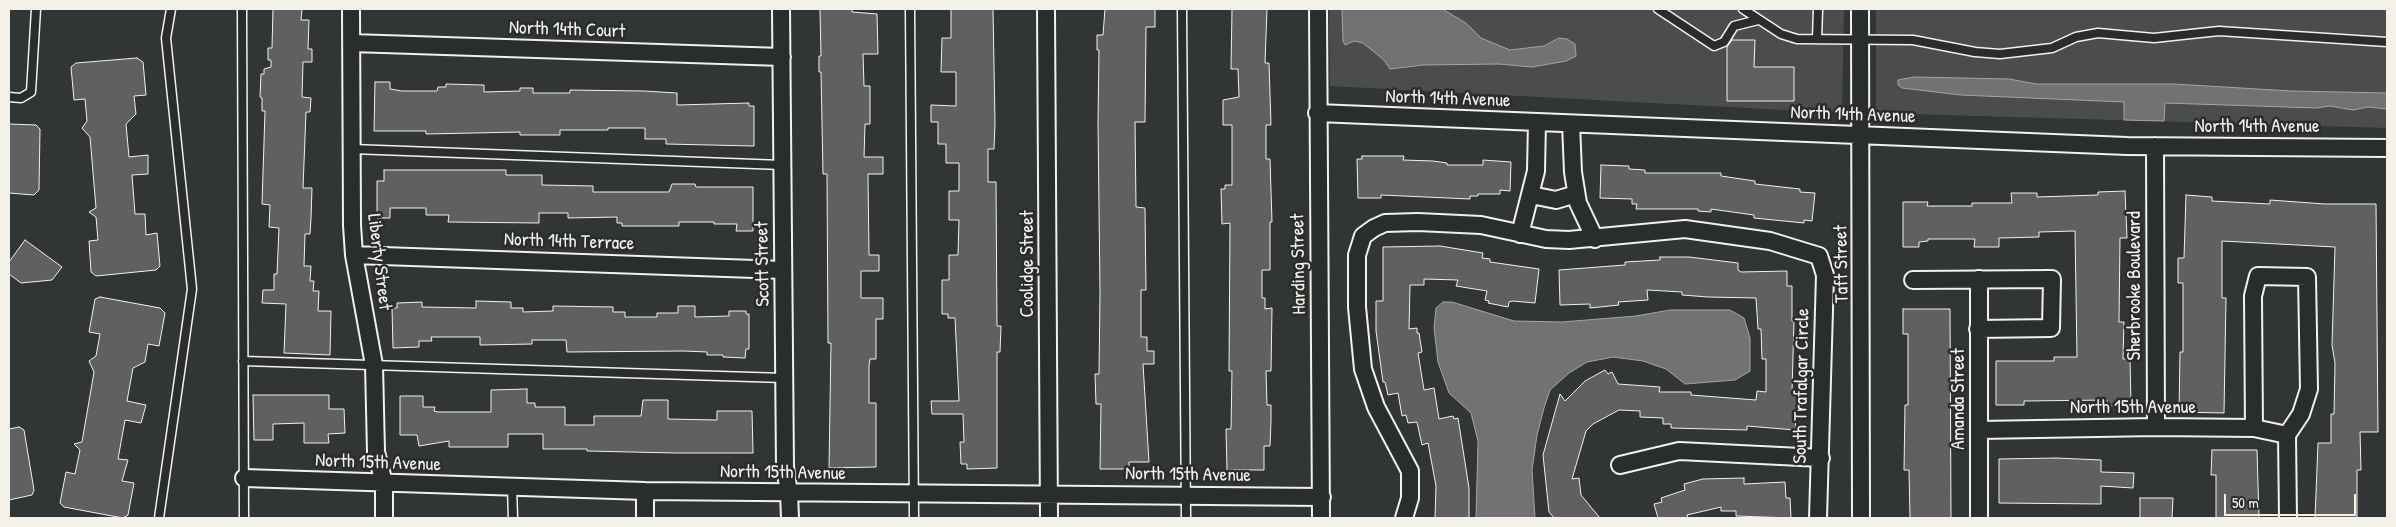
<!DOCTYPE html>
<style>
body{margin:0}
#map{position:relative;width:2396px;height:527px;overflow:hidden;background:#323535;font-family:"Patrick Hand",sans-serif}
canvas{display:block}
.frame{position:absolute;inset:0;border:10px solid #f4f1e8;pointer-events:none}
.scale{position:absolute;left:2224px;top:494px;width:132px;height:22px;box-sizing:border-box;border:2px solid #f4f1e8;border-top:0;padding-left:6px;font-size:15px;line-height:18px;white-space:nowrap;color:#f4f1e8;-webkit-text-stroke:4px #2a2d2e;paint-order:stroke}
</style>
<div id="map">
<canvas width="2396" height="527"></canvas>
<div class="frame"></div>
<div class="scale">50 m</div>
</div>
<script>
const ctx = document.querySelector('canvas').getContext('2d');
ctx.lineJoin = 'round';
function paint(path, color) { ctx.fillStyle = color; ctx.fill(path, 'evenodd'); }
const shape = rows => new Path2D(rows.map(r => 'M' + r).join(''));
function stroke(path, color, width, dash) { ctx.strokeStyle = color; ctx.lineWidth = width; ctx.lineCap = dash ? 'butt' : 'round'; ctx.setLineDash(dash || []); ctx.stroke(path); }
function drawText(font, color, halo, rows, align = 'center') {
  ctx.font = font + ' "Patrick Hand",sans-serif'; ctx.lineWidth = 5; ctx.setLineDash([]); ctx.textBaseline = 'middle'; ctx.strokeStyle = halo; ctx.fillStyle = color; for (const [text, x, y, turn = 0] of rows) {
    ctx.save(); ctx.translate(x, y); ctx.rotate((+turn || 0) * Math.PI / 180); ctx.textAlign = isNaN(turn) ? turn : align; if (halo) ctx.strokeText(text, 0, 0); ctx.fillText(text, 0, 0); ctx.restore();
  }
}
const green = shape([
 [1329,9,1844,9,1842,113,1330,86],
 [1876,9,2387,9,2387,128,1876,113]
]);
const water = shape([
 [1342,9,1442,9,1466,23,1481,38,1510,50,1544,46,1559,38,1567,39,1575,44,1576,56,1566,61,1532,67,1499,64,1423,65,1390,69,1384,60,1363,43,1354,41,1345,45,1343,41,1342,9],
 [1914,77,2009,79,2036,84,2174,84,2291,91,2387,93,2387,109,2368,107,2353,110,2330,106,2316,108,2165,103,2164,121,2124,120,2124,102,1961,95,1902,88,1898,85,1898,80,1914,77],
 [1443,302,1452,302,1514,321,1562,322,1636,316,1670,310,1730,310,1744,318,1750,338,1750,371,1735,380,1685,384,1666,369,1643,361,1613,357,1587,362,1569,373,1550,390,1544,408,1537,435,1532,470,1535,518,1476,518,1478,441,1471,413,1449,393,1438,362,1434,328,1436,308,1443,302]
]);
const building = shape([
 [273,9,302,9,301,20,309,20,308,49,312,49,312,62,303,62,302,97,311,98,310,112,306,112,303,188,312,188,311,218,310,234,305,234,304,266,311,266,310,281,314,281,313,291,319,291,318,311,331,311,330,355,284,353,286,304,262,303,263,290,274,290,274,274,277,274,279,228,269,227,270,205,262,204,265,111,262,111,262,98,260,97,261,74,264,74,264,69,271,67,271,60,268,60,268,48,272,48,273,9],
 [820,9,852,9,852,12,877,14,878,54,863,54,864,86,870,86,870,124,865,124,864,157,883,157,883,174,868,174,869,255,879,255,879,271,861,271,861,298,883,298,883,319,876,319,876,359,870,359,869,366,869,403,876,403,876,467,829,468,831,343,828,343,827,174,823,174,821,72,819,72,819,56,821,56,820,9],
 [951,9,993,9,995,123,994,149,988,149,988,182,996,182,997,326,1001,326,1000,352,997,352,997,468,967,469,967,464,961,464,960,442,964,442,963,414,932,414,931,401,959,401,955,318,948,318,948,314,942,314,942,280,949,280,949,255,958,255,959,220,949,220,949,191,959,191,959,163,946,163,946,144,938,144,938,122,931,122,931,105,956,106,956,72,941,72,942,38,951,38,951,9],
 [1105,9,1155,9,1155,27,1146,27,1145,122,1135,122,1136,207,1145,208,1146,290,1141,290,1141,337,1147,337,1147,351,1154,351,1154,364,1143,364,1149,462,1129,462,1129,469,1100,469,1101,404,1096,404,1095,374,1099,374,1100,293,1098,122,1099,50,1097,50,1097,35,1103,35,1105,9],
 [1232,9,1267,9,1265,63,1269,63,1271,125,1266,125,1266,159,1270,159,1272,222,1270,222,1270,270,1262,270,1262,298,1265,298,1265,309,1272,308,1271,371,1266,371,1267,405,1271,405,1271,420,1270,446,1264,446,1264,470,1227,470,1226,429,1231,429,1232,371,1229,371,1230,223,1222,224,1221,189,1225,189,1225,185,1232,185,1232,125,1223,125,1223,100,1239,97,1238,69,1231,69,1232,9],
 [1732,40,1755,40,1754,67,1794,67,1794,101,1727,101,1727,47,1732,40],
 [137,58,143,62,146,95,134,96,136,114,126,124,129,157,148,155,148,174,132,175,135,214,145,214,146,235,157,233,160,266,156,270,96,276,91,272,89,241,98,240,96,217,89,212,96,208,90,137,82,128,87,121,85,99,74,100,71,67,76,63,137,58],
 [375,82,390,82,390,89,402,91,437,91,438,87,446,87,446,84,484,85,484,92,520,91,520,88,533,88,533,93,570,93,570,90,644,91,677,93,677,105,749,103,749,106,754,106,754,146,666,144,666,139,645,139,645,128,608,128,608,130,560,130,560,135,520,135,520,132,426,134,426,131,374,131,375,82],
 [9,124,36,125,40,129,39,190,34,195,9,193,9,124],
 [1362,156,1404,156,1403,160,1433,161,1447,163,1447,165,1483,165,1483,160,1511,162,1510,191,1500,190,1500,194,1478,194,1478,196,1470,196,1470,199,1381,195,1381,198,1358,198,1357,159,1362,159,1362,156],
 [1601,165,1629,166,1629,169,1645,170,1645,173,1721,173,1721,176,1755,181,1755,184,1800,189,1800,192,1815,193,1812,221,1804,220,1804,223,1754,218,1754,215,1711,209,1711,212,1698,211,1698,209,1636,209,1637,204,1632,204,1632,199,1600,198,1601,165],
 [384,170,506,170,506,175,542,175,542,185,593,186,593,192,669,192,672,184,695,184,696,187,753,187,753,231,736,231,737,224,714,224,714,222,679,222,679,226,622,226,622,223,617,223,617,217,568,218,568,213,539,213,539,223,448,222,449,215,426,215,426,208,390,208,390,218,377,218,377,181,384,181,384,170],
 [2125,191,2127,238,2120,238,2119,322,2124,322,2123,359,2130,359,2131,406,2106,406,2107,400,2024,401,2024,405,1996,405,1996,361,2054,361,2054,357,2077,357,2075,231,2039,232,2039,237,1999,238,1999,247,1974,247,1975,239,1928,239,1928,241,1919,242,1919,247,1903,247,1903,202,1928,202,1927,206,1972,206,1972,203,2012,203,2011,193,2037,193,2037,197,2098,195,2098,192,2125,191],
 [2186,195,2212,197,2212,201,2270,204,2270,200,2325,204,2376,204,2378,432,2360,432,2361,470,2357,470,2357,518,2315,518,2318,443,2331,443,2331,414,2334,414,2335,363,2332,345,2335,247,2222,241,2222,298,2226,298,2224,413,2179,412,2180,352,2183,352,2183,283,2178,283,2178,258,2184,258,2186,195],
 [25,240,62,267,52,280,21,283,9,274,9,262,25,240],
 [1440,246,1483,253,1482,258,1490,259,1490,262,1539,269,1535,303,1512,301,1509,302,1508,307,1488,303,1489,301,1485,300,1487,291,1456,286,1458,280,1424,279,1424,285,1410,285,1409,329,1417,328,1417,333,1419,333,1422,352,1418,353,1424,390,1434,388,1439,419,1453,416,1454,419,1458,418,1469,488,1469,518,1435,518,1436,486,1428,443,1422,445,1417,422,1408,423,1406,415,1402,416,1398,393,1388,395,1385,382,1383,382,1376,331,1376,301,1383,301,1383,247,1440,246],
 [1660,257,1689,257,1738,263,1738,270,1741,272,1787,271,1787,286,1792,286,1792,321,1794,321,1792,391,1798,391,1795,430,1747,426,1747,430,1671,428,1671,424,1663,424,1663,418,1640,417,1640,411,1619,410,1593,424,1586,431,1572,479,1579,478,1581,495,1600,518,1554,518,1549,512,1543,455,1560,394,1565,401,1585,381,1605,370,1608,374,1612,372,1618,384,1660,387,1659,392,1691,392,1691,395,1756,400,1757,391,1766,392,1766,359,1762,359,1761,329,1758,329,1756,298,1708,297,1682,295,1682,292,1647,290,1648,300,1618,302,1619,305,1590,308,1590,304,1560,305,1559,270,1625,265,1625,262,1660,260,1660,257],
 [100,297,160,308,165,313,159,346,148,344,145,362,133,368,127,401,146,405,141,423,125,420,118,459,128,460,122,481,134,483,128,515,123,518,64,507,60,503,66,472,75,474,80,450,74,444,82,442,94,372,89,361,96,356,100,334,89,332,95,299,100,297],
 [476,301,511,302,511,308,523,308,523,312,553,311,553,306,613,307,613,312,625,312,625,317,657,317,657,313,678,313,678,306,695,306,695,317,729,316,729,311,746,311,746,314,749,314,749,349,746,349,745,358,723,357,723,355,707,355,707,352,684,351,567,352,566,340,532,340,532,344,480,345,480,337,431,337,432,341,419,341,419,347,393,348,392,308,397,308,397,303,422,302,422,307,476,308,476,301],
 [1903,309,1950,309,1951,518,1910,518,1909,470,1904,470,1905,405,1908,405,1908,334,1903,334,1903,309],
 [527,389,527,403,535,403,535,407,565,407,565,425,594,425,594,416,641,416,643,400,668,400,668,419,717,420,717,411,752,411,753,453,676,453,587,451,587,449,543,449,543,434,508,434,508,447,449,447,449,441,419,446,417,435,400,435,400,396,423,396,423,407,435,407,434,411,438,412,491,412,491,390,527,389],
 [253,395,329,395,329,409,344,409,345,433,328,434,329,443,304,443,304,423,273,424,273,440,254,440,253,395],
 [19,427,24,430,34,490,32,495,9,500,9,429,19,427],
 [2212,450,2257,450,2259,518,2216,518,2216,475,2211,475,2212,450],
 [2056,458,2101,460,2101,472,2134,473,2133,488,2101,486,2101,504,1999,503,1999,459,2056,458],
 [1744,478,1744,484,1785,482,1786,498,1790,498,1791,518,1736,516,1736,511,1721,511,1721,507,1687,515,1688,518,1658,518,1654,504,1662,502,1661,498,1685,490,1684,484,1703,479,1744,478],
 [2140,498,2173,498,2172,518,2140,518,2140,498]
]);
const service = shape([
 [242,9,244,518],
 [910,9,914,518],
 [1182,9,1186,518],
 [1658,9,1714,46,1724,42,1734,26,1758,20],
 [1743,9,1781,34,1797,39,1913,40,1975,52,2000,54,2052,48,2076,37,2098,33,2154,38,2219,31,2387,42],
 [1817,39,1818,9],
 [9,97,21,98,31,92,36,9],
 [352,149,782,165],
 [243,361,784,378],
 [512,487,513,518],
 [159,518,192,289,166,38,171,9]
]);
const minor = shape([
 [351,9,352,225,354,255,374,365,376,452,384,483,384,518],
 [781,9,785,467,789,493,790,518],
 [1046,9,1049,518],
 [1318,9,1321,518],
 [1860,9,1861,518],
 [352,43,782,57],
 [1317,113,2127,146,2387,148],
 [1571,124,1573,172,1578,203,1595,239],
 [2155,146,2156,427],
 [1531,195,1556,200,1576,194],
 [1520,234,1536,171,1537,122],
 [354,255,783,270],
 [1979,279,1979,518],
 [1913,280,2052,279,2051,328,1978,329],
 [2254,428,2253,296,2258,276,2307,277,2309,389,2301,414,2287,435],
 [1979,430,2156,427,2254,428,2287,435],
 [2287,435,2288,518],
 [1620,465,1679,451,1821,458],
 [244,478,645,491,1322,497],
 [645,491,645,518],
 [1404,518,1410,498,1410,471,1376,407,1363,369,1357,307,1357,255,1363,236,1374,228,1385,223,1418,222,1481,225,1546,239,1569,240,1685,229,1770,241,1819,256,1825,275,1818,518]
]);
const streetNames = [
 ["North 14th Court",567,30,2],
 ["North 14th Avenue",1448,99,2],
 ["North 14th Avenue",1853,115,2],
 ["North 14th Avenue",2257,127],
 ["North 14th Terrace",569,242,2],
 ["Liberty Street",379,262,83],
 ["Scott Street",763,264,-91],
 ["Coolidge Street",1028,264,-90],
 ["Harding Street",1299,264,-91],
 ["Taft Street",1842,264,-91],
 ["Sherbrooke Boulevard",2135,286,-90],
 ["South Trafalgar Circle",1802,386,-89],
 ["Amanda Street",1959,399,-90],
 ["North 15th Avenue",2133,408],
 ["North 15th Avenue",378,463,2],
 ["North 15th Avenue",783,473,1],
 ["North 15th Avenue",1188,475,1]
];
paint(green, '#4b4d4c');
paint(water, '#727370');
stroke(water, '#a6a5a0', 1);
paint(building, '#5f605f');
stroke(building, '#f4f1e8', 1);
stroke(service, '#f4f1e8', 11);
stroke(minor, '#f4f1e8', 20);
stroke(service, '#2a2d2e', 8);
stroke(minor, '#2a2d2e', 16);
drawText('19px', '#f4f1e8', '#2a2d2e', streetNames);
</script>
